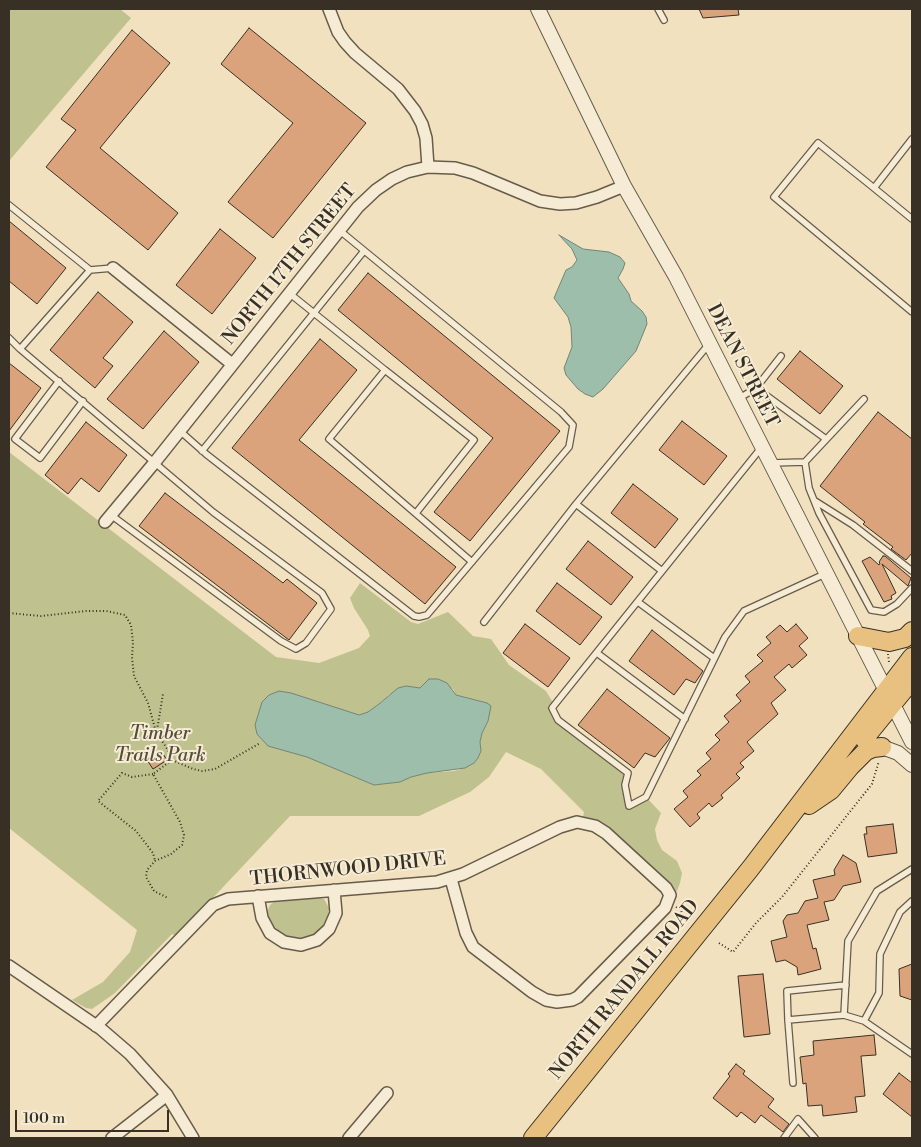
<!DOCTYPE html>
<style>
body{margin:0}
#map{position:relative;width:921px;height:1147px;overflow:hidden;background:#f1e1be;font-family:"Libre Bodoni",serif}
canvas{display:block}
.frame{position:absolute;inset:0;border:10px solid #393025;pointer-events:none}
.scale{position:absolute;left:15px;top:1110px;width:154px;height:22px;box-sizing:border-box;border:2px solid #393025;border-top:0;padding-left:6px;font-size:15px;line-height:18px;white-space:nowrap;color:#393025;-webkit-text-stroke:4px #f6ecd5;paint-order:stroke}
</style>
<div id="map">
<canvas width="921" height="1147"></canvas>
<div class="frame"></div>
<div class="scale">100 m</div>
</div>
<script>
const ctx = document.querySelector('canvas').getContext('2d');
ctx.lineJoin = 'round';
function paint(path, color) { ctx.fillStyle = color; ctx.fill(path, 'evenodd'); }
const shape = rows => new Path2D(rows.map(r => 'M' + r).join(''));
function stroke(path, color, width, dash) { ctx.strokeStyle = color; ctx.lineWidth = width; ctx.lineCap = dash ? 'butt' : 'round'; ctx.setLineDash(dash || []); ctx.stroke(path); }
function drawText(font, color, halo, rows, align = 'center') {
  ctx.font = font + ' "Libre Bodoni",serif'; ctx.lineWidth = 4; ctx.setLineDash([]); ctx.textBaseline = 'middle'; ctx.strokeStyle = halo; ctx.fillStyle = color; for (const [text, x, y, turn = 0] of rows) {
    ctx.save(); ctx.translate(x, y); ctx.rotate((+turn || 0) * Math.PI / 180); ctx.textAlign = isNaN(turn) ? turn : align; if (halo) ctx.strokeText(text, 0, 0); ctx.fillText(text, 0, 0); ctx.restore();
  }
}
const green = shape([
 [9,9,120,9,131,18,9,161],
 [9,452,276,657,319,663,359,648,370,636,368,630,354,608,350,598,360,583,411,622,418,624,448,612,473,636,491,639,509,665,546,691,552,701,552,708,558,720,628,773,625,785,629,805,646,797,661,813,655,829,657,840,662,850,677,861,682,873,680,883,677,891,670,895,606,833,582,823,584,812,541,769,506,752,489,777,470,792,419,816,290,816,176,937,172,934,115,993,92,1009,86,1008,72,1000,103,982,130,952,137,930,9,828],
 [424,684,453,689,456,695,487,703,488,721,482,733,480,742,481,751,474,763,465,768,454,771,427,773,411,777,400,782,374,785,332,767,349,713,359,715,368,712,379,704,390,694,415,688,420,689],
 [317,898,324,899,329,908,328,915,321,930,312,937,302,939,291,939,281,934,269,921,267,912,270,905,274,902]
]);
const water = shape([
 [559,235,583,249,609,252,620,257,625,263,623,269,618,278,629,294,631,301,642,311,646,317,647,324,636,351,603,389,593,397,585,394,578,389,566,375,564,368,572,347,571,327,568,317,554,298,566,270,572,267,577,260,572,249,559,235],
 [429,679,438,679,447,683,456,695,487,703,491,706,488,721,482,733,480,742,481,751,478,758,474,763,465,768,427,773,411,777,400,782,374,785,307,757,268,746,257,734,255,725,262,702,269,695,279,691,291,693,359,715,368,712,379,704,398,688,406,686,420,688,429,679]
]);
const building = shape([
 [699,9,738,9,739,15,703,18,699,9],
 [249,28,366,123,273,238,228,202,293,123,221,64,249,28],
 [132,30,170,63,100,148,178,213,148,250,46,167,76,130,61,119,132,30],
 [9,221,66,268,37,304,9,281,9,221],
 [220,229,256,258,212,314,176,285,220,229],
 [368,273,560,431,470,541,434,512,493,438,338,310,368,273],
 [98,292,133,322,103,358,113,366,95,388,50,350,98,292],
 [164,331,199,362,143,429,107,399,164,331],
 [320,339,357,370,299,440,456,567,425,604,232,448,320,339],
 [800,351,843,386,820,414,777,379,800,351],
 [9,363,41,388,9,431,9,363],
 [878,412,912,439,912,553,906,560,891,549,893,547,863,524,865,522,820,486,878,412],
 [682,421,727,456,704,485,659,450,682,421],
 [86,422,127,455,99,492,81,478,68,494,45,475,86,422],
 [633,484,678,519,655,548,611,513,633,484],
 [165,493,283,583,287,579,317,603,289,640,139,526,165,493],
 [588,541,633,577,611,605,566,569,588,541],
 [883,556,885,556,911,578,908,586,882,564,896,593,891,596,892,599,884,602,862,561,870,557,879,565,880,563,879,562,883,556],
 [557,583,602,617,580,645,536,611,557,583],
 [525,624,570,658,548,687,503,653,525,624],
 [796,624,808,638,799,646,807,655,792,668,789,664,774,677,786,690,771,703,778,714,747,742,754,751,740,763,744,767,736,774,740,778,721,795,723,798,712,807,709,803,697,814,700,818,690,827,674,809,688,797,683,791,701,775,697,771,711,759,706,753,720,740,715,735,729,722,724,716,741,701,736,695,750,682,745,676,763,661,757,655,771,643,766,637,780,625,787,632,796,624],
 [652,630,703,671,695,683,686,679,674,695,629,661,652,630],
 [607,689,670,738,655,757,645,753,634,768,578,725,607,689],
 [161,751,167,760,153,769,147,760,161,751],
 [893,824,897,853,868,857,864,834,867,834,866,827,893,824],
 [843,855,856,863,861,882,843,886,834,900,824,902,829,920,807,925,813,949,816,948,821,969,798,975,797,967,785,960,776,962,771,941,787,937,783,921,787,915,798,913,805,901,818,898,813,880,835,875,834,870,843,855],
 [912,964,912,1000,900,996,899,969,912,964],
 [763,974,770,1034,744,1037,738,976,763,974],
 [874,1035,876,1055,861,1056,865,1096,855,1097,857,1112,823,1116,822,1105,808,1106,806,1083,803,1084,800,1057,814,1055,813,1041,874,1035],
 [736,1064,745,1071,743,1074,774,1099,768,1107,789,1124,783,1132,761,1115,755,1123,741,1112,737,1117,713,1098,730,1076,728,1074,736,1064],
 [899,1073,912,1083,912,1117,883,1094,899,1073]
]);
const path = shape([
 [9,613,41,616,86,611,106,611,125,615,131,625,133,643,132,657,134,676,148,703,156,732,168,750,172,760,153,774,180,822,184,835,182,845,171,854,155,861,147,870,146,877,154,891,168,898],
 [888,654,889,662],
 [157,730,163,694],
 [172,760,193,769,202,771,215,769,260,743],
 [153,774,132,777,122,773,98,801,136,831,153,853,155,861],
 [676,907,681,910,682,914],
 [719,943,733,952,756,923,782,897,872,784,879,761]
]);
const service = shape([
 [658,9,664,20],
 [912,139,874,188,818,143,774,197,912,312],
 [874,188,912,219],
 [9,205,90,270],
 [289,293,385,370,329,439,472,562],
 [9,338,20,349,90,270,113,268],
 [20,349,213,512,322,593,331,609,306,643,296,649,281,641,111,515],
 [385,370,474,440,416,513],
 [59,381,15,439,40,458,83,401],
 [756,388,781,356],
 [738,399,756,388,826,439],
 [180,431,206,454,414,616,419,617,427,615,569,447,573,425,561,412,339,230],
 [761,448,552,708,558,720,628,773,625,785,629,806,646,797,725,637,744,611,827,573],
 [202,451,364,251],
 [805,462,809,488,819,513,871,610,884,612,897,604,912,588],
 [771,463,805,462,864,399],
 [815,501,853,525,912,571],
 [662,571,576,504,709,344],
 [638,602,714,658],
 [484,622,576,504],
 [597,653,685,719],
 [912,901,900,912,880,954,879,993,864,1021,912,1054],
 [844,1015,864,1021],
 [788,1020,787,991,846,985],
 [793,1083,788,1020,844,1015,848,941,877,891,912,869],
 [784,1138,798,1119,815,1138]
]);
const minor = shape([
 [329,9,338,32,345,42,355,53,398,89,415,111,422,124,426,138,428,167],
 [113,268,232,364],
 [105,522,155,462,358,207,376,190,392,179,407,172,428,167,455,168,473,173,540,201,560,204,576,203,597,197,624,186],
 [258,896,262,918,270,933,284,942,301,945,317,940,329,929,336,913,334,890],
 [9,966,101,1029,130,1054,167,1095,193,1138],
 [96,1026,213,905,228,899,437,882,463,874,560,827,577,822,595,826,606,833,666,888,670,895,665,908,578,997,572,1000,557,1002,546,1000,532,992,473,947,466,933,451,879],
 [112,1138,167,1095],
 [349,1138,387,1093]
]);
const tertiary = shape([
 [538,9,624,186,676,277,912,742],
 [882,747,898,753,912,765]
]);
const primary = shape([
 [858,636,889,642,905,638,912,631],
 [864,739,912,680],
 [809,805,831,790,850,767,866,751,873,748,882,747],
 [533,1138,750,869,912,657]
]);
const streetNames = [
 ["NORTH 17TH STREET",290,265,-51],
 ["DEAN STREET",742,366,63],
 ["THORNWOOD DRIVE",348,870,-6],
 ["NORTH RANDALL ROAD",625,990,-51]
];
const parkNames = [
 ["Timber",160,734],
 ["Trails Park",160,756]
];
paint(green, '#bfc18e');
paint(water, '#9cbeab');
stroke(water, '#748575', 1);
paint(building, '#dba37b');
stroke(building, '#393025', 1);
stroke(service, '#675c4b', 8);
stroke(minor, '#675c4b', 14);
stroke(tertiary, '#675c4b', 16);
stroke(primary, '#393025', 20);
stroke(path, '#393025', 2, [1, 2.5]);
stroke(service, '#f6ecd5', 5.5);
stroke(minor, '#f6ecd5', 11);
stroke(tertiary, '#f6ecd5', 14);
stroke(primary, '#e8c07f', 18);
drawText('19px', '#393025', '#f6ecd5', streetNames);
drawText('italic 19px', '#544d3a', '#f6ecd5', parkNames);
</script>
